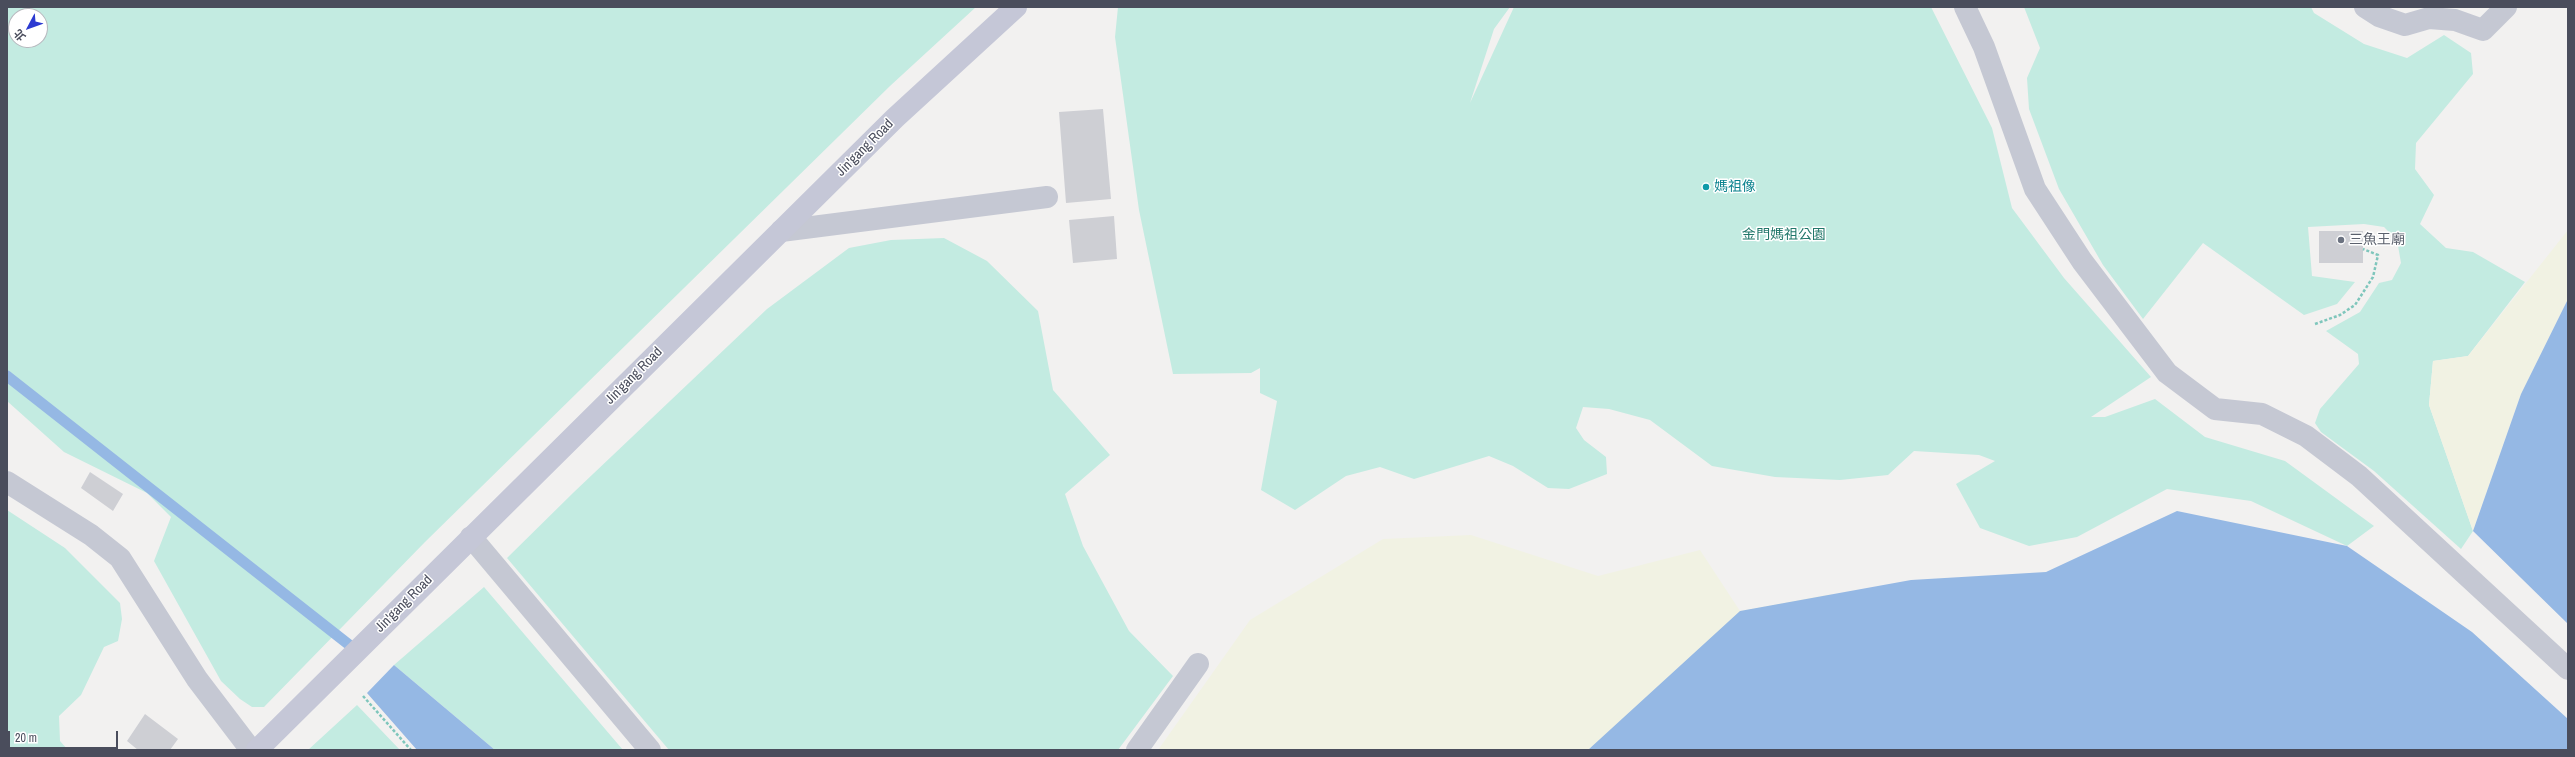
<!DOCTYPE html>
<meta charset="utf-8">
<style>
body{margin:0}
#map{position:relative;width:2575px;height:757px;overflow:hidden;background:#f2f1f0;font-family:"Archivo Narrow","Noto Sans TC",sans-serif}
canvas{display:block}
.frame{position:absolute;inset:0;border:8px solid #4a4d5c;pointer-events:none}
.north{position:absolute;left:8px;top:8px;width:40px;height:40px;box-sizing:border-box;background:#fff;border:1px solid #b7b8be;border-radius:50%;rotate:229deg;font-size:11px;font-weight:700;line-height:16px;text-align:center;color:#4a4d5c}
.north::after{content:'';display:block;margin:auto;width:14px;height:18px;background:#2c3ad1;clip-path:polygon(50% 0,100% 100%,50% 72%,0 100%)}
.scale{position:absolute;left:8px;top:731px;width:110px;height:18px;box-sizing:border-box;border:2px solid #4a4d5c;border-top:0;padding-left:5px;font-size:12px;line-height:14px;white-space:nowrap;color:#4a4d5c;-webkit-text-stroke:3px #fff;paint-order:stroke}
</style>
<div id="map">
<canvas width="2575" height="757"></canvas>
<div class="frame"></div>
<div class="north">北</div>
<div class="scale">20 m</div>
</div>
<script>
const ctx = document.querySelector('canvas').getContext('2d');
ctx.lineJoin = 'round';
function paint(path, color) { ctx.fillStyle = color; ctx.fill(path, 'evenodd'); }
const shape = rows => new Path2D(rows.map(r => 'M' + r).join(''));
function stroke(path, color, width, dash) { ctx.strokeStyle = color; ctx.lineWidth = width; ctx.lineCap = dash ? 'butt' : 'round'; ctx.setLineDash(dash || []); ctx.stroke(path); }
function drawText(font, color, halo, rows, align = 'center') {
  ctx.font = font + ' "Archivo Narrow","Noto Sans TC",sans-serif'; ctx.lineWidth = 3; ctx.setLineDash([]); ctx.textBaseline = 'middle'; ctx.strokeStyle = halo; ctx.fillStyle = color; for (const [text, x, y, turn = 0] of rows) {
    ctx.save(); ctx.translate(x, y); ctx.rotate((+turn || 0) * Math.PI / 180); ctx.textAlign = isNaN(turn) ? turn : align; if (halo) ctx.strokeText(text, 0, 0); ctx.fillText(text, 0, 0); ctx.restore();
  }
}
const green = shape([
 [7,7,976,7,890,86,425,542,264,707,252,707,240,699,221,681,154,561,171,517,147,493,64,452,7,401],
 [16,16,40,16,40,40,16,40],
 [1118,7,1510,7,1494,29,1470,103,1514,7,1931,7,1992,128,2012,208,2064,278,2151,377,2091,417,2105,417,2155,399,2205,437,2285,461,2374,526,2347,546,2251,501,2167,489,2077,537,2029,546,1980,528,1956,484,1995,461,1979,455,1914,451,1888,475,1840,480,1775,477,1712,466,1650,420,1609,409,1583,407,1576,428,1584,440,1606,457,1607,474,1569,489,1548,488,1513,466,1489,456,1414,479,1380,467,1346,476,1295,510,1261,490,1277,401,1260,393,1260,368,1251,373,1173,374,1139,210,1115,37],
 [2024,7,2311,7,2314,13,2364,44,2407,58,2444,35,2471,53,2473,74,2416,143,2415,169,2434,195,2420,224,2446,248,2473,252,2525,282,2468,356,2433,361,2429,405,2473,531,2461,549,2374,471,2321,432,2315,423,2320,409,2359,364,2358,354,2326,331,2360,312,2379,283,2392,280,2401,263,2397,240,2384,227,2364,224,2308,227,2312,276,2355,282,2337,304,2304,315,2203,243,2143,319,2103,265,2059,189,2029,109,2027,78,2040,48],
 [944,238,987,261,1038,311,1053,390,1110,455,1065,494,1083,546,1129,631,1173,676,1118,750,669,750,507,558,574,492,767,309,849,248,891,240],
 [7,510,65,548,120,603,122,619,118,641,104,647,81,695,59,716,60,741,68,750,7,750],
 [484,587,623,750,495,750,394,665],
 [357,705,400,750,308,750]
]);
const sand = shape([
 [2568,230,2568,299,2521,394,2473,531,2429,405,2433,361,2468,356],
 [1471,535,1598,576,1700,550,1740,611,1832,594,1686,750,1158,750,1250,620,1383,539]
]);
const water = shape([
 [2568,299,2568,624,2473,531,2521,394],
 [2177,511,2347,546,2472,632,2568,719,2568,750,1588,750,1740,611,1911,580,2046,572],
 [394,665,495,750,417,750,367,693]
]);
const stream = shape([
 [7,376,357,651]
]);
const building = shape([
 [1103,109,1111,199,1066,203,1059,112],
 [1114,216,1117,259,1073,263,1069,220],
 [2319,231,2363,231,2363,263,2319,263],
 [90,472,123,494,113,511,81,488],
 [145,714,178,739,170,750,138,750,127,741]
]);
const path = shape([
 [2315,324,2340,315,2355,305,2373,277,2378,255,2363,249],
 [363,696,411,750]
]);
const lane = shape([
 [2365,7,2379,16,2405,25,2429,18,2455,20,2483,30,2506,7],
 [781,231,1047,197],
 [471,537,650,750],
 [1137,750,1198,664]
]);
const street = shape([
 [1965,7,1984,47,2035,189,2082,261,2167,373,2215,409,2262,414,2306,436,2359,476,2568,669],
 [7,482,91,535,120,558,197,679,251,750]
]);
const secondary = shape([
 [257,750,895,118,1016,7]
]);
const markers = [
 [1706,187,4,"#0f9aa8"],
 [2341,240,4,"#6b7280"]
];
const streetNames = [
 ["Jin'gang Road",865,148,-45],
 ["Jin'gang Road",634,376,-45],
 ["Jin'gang Road",404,604,-45]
];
const cultureNames = [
 ["媽祖像",1714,187]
];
const parkNames = [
 ["金門媽祖公園",1784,235]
];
const worshipNames = [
 ["三魚王廟",2349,240]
];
paint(green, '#c3ebe1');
paint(sand, '#f1f2e3');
paint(water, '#95b8e4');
stroke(stream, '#95b8e4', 11);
paint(building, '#cecfd4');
stroke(path, '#7fc6bc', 2.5, [3, 2]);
stroke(lane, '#c5c8d3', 22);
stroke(street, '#c5c8d3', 22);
stroke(secondary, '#c5c7d7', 22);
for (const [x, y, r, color] of markers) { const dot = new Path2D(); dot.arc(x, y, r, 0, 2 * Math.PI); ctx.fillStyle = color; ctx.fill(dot); stroke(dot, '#fff', 1.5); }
drawText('14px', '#4a4d5c', '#fff', streetNames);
drawText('14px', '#0d838f', '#fff', cultureNames, 'left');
drawText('14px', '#21776a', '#fff', parkNames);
drawText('14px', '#5b616d', '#fff', worshipNames, 'left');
</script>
